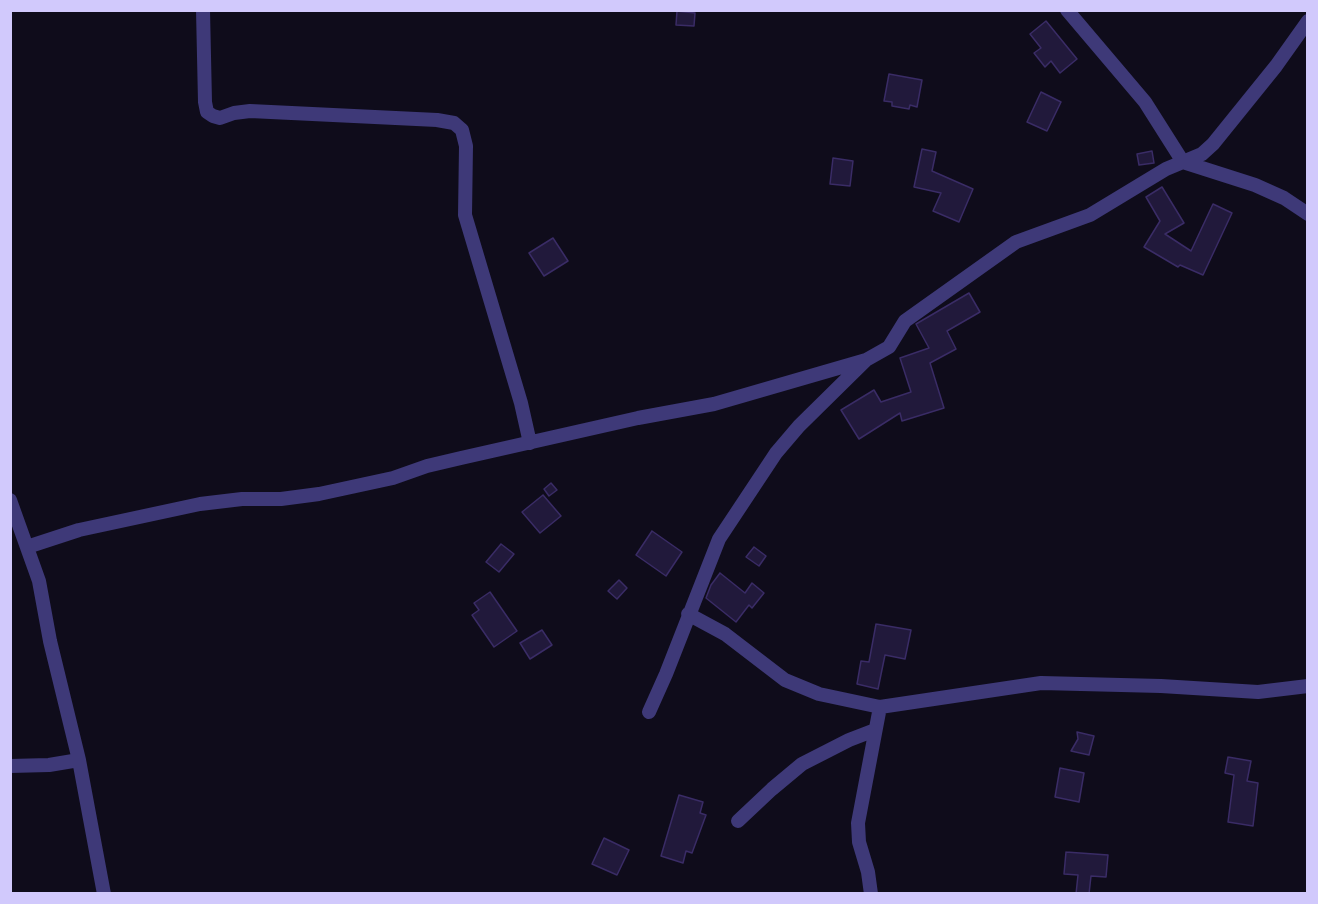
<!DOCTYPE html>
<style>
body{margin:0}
#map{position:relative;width:1318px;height:904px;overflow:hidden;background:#0f0c1b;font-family:Karla,sans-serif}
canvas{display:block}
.frame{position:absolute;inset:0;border:12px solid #d1c9fc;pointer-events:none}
</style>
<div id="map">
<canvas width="1318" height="904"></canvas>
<div class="frame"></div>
</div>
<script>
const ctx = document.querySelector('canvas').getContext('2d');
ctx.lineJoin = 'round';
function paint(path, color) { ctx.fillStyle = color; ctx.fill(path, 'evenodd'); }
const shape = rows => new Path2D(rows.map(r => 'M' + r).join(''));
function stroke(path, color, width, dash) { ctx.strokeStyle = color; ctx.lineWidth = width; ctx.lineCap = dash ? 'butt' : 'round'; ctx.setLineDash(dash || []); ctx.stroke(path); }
const building = shape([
 [677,11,695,13,694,26,676,25,677,11],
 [1046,21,1077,59,1060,73,1051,61,1045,67,1034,53,1041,48,1030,34,1046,21],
 [889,74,922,80,917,107,910,105,909,109,892,106,892,102,884,101,889,74],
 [1041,92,1061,102,1047,131,1027,122,1041,92],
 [922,149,936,152,932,171,973,189,959,222,933,211,941,193,914,187,922,149],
 [1152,151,1154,163,1139,165,1137,154,1152,151],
 [833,158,853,161,850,186,830,184,833,158],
 [1162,187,1184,223,1165,234,1191,251,1213,204,1232,213,1203,275,1180,265,1178,267,1144,247,1160,221,1146,197,1162,187],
 [553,238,568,261,544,276,529,253,553,238],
 [969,293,980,312,947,331,956,349,930,363,944,408,902,421,900,413,859,439,841,410,874,390,881,402,911,392,900,358,929,348,916,324,969,293],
 [551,483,557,490,549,496,544,489,551,483],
 [543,495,561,516,540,533,522,512,543,495],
 [652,531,682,552,666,576,636,555,652,531],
 [501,544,514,554,499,572,486,562,501,544],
 [754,547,766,556,759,566,746,557,754,547],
 [720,573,745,593,752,583,764,593,752,608,749,605,736,622,706,598,711,585,720,573],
 [619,580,627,588,617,599,608,591,619,580],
 [490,592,517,631,494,647,472,615,479,610,474,603,490,592],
 [876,624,911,630,905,659,885,655,878,689,857,684,861,661,869,662,876,624],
 [542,630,552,645,530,659,520,643,542,630],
 [1077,732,1094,736,1089,755,1071,751,1078,739,1077,732],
 [1228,757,1251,761,1247,781,1258,783,1253,826,1228,822,1234,775,1225,773,1228,757],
 [1060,768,1084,773,1079,802,1055,797,1060,768],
 [679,795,703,802,700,813,706,815,692,853,686,851,683,863,661,856,679,795],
 [604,838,629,850,617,875,592,864,604,838],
 [1066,852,1108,855,1106,877,1091,876,1089,894,1076,894,1078,875,1064,874,1066,852]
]);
const minor = shape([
 [203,10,205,102,207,112,213,116,220,118,234,113,250,111,437,120,454,123,462,130,466,146,465,215,521,403,530,443],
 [1067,10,1145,102,1183,162,1255,185,1284,198,1308,214],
 [10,500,39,581,50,641,79,760,104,894],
 [27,547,79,530,200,504,242,499,281,499,319,494,393,478,427,466,461,458,638,418,714,404,866,360,889,347,905,321,1016,242,1090,215,1166,169,1202,154,1213,144,1276,66,1308,21],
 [688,614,725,634,785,680,819,694,880,707,1041,683,1161,686,1258,692,1308,686],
 [649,712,666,674,719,539,776,453,799,426,865,361],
 [10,766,49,765,79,760],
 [738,821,772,789,802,764,849,740,875,730],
 [871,894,868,872,859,842,858,823,880,707]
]);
paint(building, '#21193b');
stroke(building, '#3a2c66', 1.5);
stroke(minor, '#3e3978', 14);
</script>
